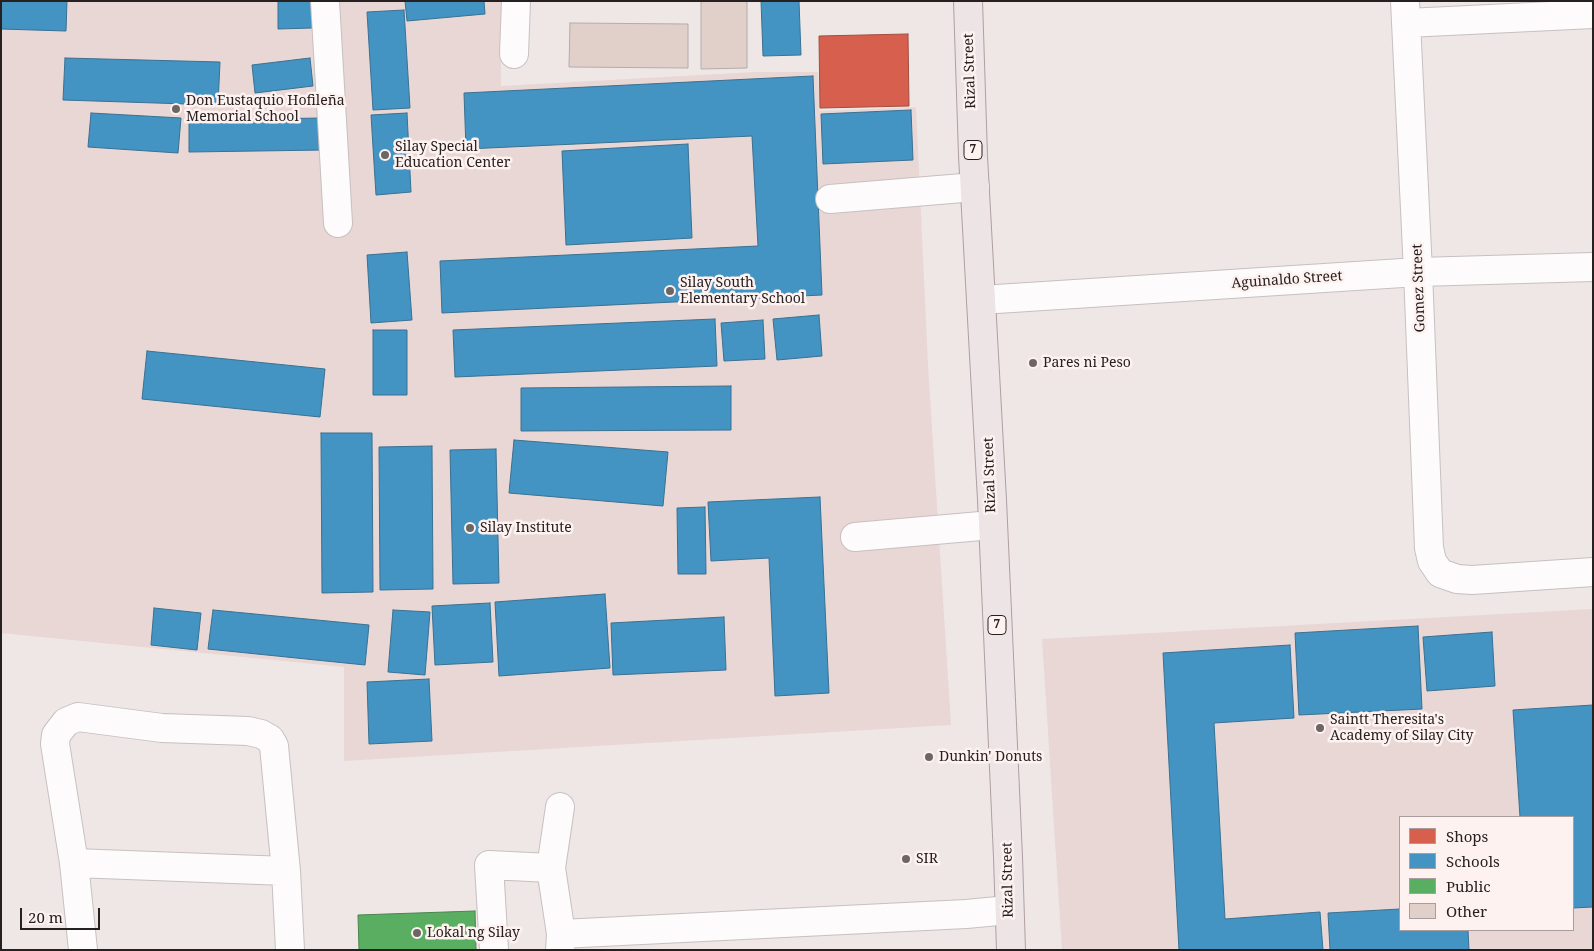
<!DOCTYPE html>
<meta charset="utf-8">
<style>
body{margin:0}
#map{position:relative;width:1594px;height:951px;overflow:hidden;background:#efe7e6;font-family:"Noto Serif",serif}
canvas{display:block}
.frame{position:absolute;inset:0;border:2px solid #262120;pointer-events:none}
.legend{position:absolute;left:1399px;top:816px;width:175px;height:115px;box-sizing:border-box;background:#fef2f0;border:1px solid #a89e9d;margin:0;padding:6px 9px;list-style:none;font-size:15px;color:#262120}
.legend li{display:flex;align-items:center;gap:10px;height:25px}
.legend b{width:25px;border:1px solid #a89e9d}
.scale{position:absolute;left:20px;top:908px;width:80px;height:22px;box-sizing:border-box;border:2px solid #262120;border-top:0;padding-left:6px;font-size:15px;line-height:18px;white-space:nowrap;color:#262120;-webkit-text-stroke:4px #fef2f0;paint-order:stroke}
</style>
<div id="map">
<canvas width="1594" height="951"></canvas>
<div class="frame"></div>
<ul class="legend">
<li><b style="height:14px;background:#d6604d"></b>Shops</li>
<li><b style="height:14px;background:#4393c3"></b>Schools</li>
<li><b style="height:14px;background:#5aae61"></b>Public</li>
<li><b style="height:14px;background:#e1d0c9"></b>Other</li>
</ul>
<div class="scale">20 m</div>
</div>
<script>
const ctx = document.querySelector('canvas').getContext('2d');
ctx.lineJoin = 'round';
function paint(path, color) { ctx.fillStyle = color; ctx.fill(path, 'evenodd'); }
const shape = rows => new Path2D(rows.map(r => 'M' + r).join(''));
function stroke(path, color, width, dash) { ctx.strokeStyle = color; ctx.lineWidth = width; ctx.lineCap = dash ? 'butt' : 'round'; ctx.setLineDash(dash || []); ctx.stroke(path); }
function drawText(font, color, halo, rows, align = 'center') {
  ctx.font = font + ' "Noto Serif",serif'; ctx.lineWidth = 5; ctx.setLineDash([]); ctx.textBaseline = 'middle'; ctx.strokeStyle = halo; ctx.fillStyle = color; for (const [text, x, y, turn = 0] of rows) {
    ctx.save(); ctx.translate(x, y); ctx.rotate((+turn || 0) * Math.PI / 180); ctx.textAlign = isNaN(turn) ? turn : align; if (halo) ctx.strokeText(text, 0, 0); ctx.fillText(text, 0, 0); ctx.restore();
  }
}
const built = shape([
 [1,1,501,1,501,86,756,72,818,72,820,111,916,107,928,365,951,725,344,761,344,667,1,633],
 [1593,609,1593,950,1062,950,1042,639],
 [1400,817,1573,817,1573,930,1400,930]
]);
const shops = shape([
 [908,34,909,106,820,108,819,36,908,34]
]);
const schools = shape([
 [1,1,67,1,66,31,1,29,1,1],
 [278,1,312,1,312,28,278,29,278,1],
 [405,1,484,1,485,14,407,21,405,1],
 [761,1,799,1,801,55,763,56,761,1],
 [404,10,410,108,373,110,367,12,404,10],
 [65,58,220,62,218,105,63,100,65,58],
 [310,58,313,86,255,93,252,65,310,58],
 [813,76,822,295,442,313,440,261,758,246,752,136,466,149,464,93,813,76],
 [911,110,913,160,823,164,821,114,911,110],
 [91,113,181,118,178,153,88,147,91,113],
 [407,113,411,192,376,195,371,115,407,113],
 [323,118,324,150,189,152,189,120,323,118],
 [688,144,692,238,566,245,562,151,688,144],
 [407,252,412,320,371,323,367,255,407,252],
 [819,315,822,356,777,360,773,319,819,315],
 [715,319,717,366,455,377,453,330,715,319],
 [763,320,765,359,724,361,721,323,763,320],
 [373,330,407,330,407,395,373,395,373,330],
 [147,351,325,369,320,417,142,399,147,351],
 [731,386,731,430,521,431,521,388,731,386],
 [321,433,372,433,373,592,322,593,321,433],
 [514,440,668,452,663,506,509,493,514,440],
 [432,446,433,589,380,590,379,447,432,446],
 [496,449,499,583,453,584,450,450,496,449],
 [820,497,829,693,775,696,769,558,711,561,708,502,820,497],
 [705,507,706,574,678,574,677,508,705,507],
 [605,594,610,668,499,676,495,602,605,594],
 [490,603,493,662,435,665,432,606,490,603],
 [154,608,201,613,197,650,151,645,154,608],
 [213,610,369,625,365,665,208,649,213,610],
 [393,610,430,612,425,675,388,672,393,610],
 [724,617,726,670,613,675,611,623,724,617],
 [1418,626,1422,709,1299,715,1295,633,1418,626],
 [1492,632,1495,686,1427,691,1423,637,1492,632],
 [1290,645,1294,718,1214,723,1225,919,1320,912,1323,950,1179,950,1163,653,1290,645],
 [429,679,432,741,369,744,367,682,429,679],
 [1593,705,1593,907,1573,908,1573,817,1520,817,1513,710,1593,705],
 [1400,909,1400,930,1468,930,1469,950,1330,950,1328,913,1400,909]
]);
const public = shape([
 [475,911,476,950,359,950,358,915,475,911]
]);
const building = shape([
 [701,1,747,1,747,68,701,69,701,1],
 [570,23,688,24,688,68,569,67,570,23]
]);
const minor = shape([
 [325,1,338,223],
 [1405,1,1418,272,1429,548,1432,561,1440,573,1457,579,1472,580,1593,572],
 [1407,23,1593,14],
 [514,54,516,1],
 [830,199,975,187],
 [981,300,1418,272,1593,267],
 [855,537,992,525],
 [560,807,551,868,561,934],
 [74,863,286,871],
 [83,950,74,863,55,744,56,735,66,722,78,717,162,728,248,731,261,734,270,739,274,746,286,871,290,950],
 [494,950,489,865,551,868],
 [560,950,561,934,966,914,1009,910]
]);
const major = shape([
 [968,1,973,156,992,500,1008,857,1011,950]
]);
const markers = [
 [176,109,5,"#6c6665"],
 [385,155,5,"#6c6665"],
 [670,291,5,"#6c6665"],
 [1033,363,5,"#6c6665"],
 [470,528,5,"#6c6665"],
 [1320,728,5,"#6c6665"],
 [929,757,5,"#6c6665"],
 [906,859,5,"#6c6665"],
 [417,933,5,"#6c6665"]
];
const shields = [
 [973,150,18],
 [997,625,18]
];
const shieldNames = [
 ["7",973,150],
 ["7",997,625]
];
const streetNames = [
 ["Rizal Street",970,71,-92],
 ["Aguinaldo Street",1287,280,-4],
 ["Gomez Street",1419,288,-92],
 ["Rizal Street",990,475,-92],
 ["Rizal Street",1008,880,-91]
];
const poiNames = [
 ["Don Eustaquio Hofileña",186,101],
 ["Memorial School",186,117],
 ["Silay Special",395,147],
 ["Education Center",395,163],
 ["Silay South",680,283],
 ["Elementary School",680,299],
 ["Pares ni Peso",1043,363],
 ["Silay Institute",480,528],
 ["Saintt Theresita's",1330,720],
 ["Academy of Silay City",1330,736],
 ["Dunkin' Donuts",939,757],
 ["SIR",916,859],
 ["Lokal ng Silay",427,933]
];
paint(built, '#e8d7d5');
paint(shops, '#d6604d');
stroke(shops, '#a14d40', 1);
paint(schools, '#4393c3');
stroke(schools, '#3a7192', 1);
paint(public, '#5aae61');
stroke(public, '#4a844e', 1);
paint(building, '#e1d0c9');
stroke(building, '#b2acab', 1);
stroke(minor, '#c7c0c0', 30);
stroke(major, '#af9fa2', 30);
stroke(minor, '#fdfbfb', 28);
stroke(major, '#ece4e5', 28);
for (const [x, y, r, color] of markers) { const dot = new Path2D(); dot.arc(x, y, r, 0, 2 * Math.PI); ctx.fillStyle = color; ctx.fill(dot); stroke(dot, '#fef2f0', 2); }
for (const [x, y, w] of shields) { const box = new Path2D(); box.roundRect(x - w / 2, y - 9.5, w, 19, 4); ctx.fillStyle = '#fef2f0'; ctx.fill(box); stroke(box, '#262120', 1); }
drawText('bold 12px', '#262120', null, shieldNames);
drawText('14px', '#262120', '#fef2f0', streetNames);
drawText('14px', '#262120', '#fef2f0', poiNames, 'left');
</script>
